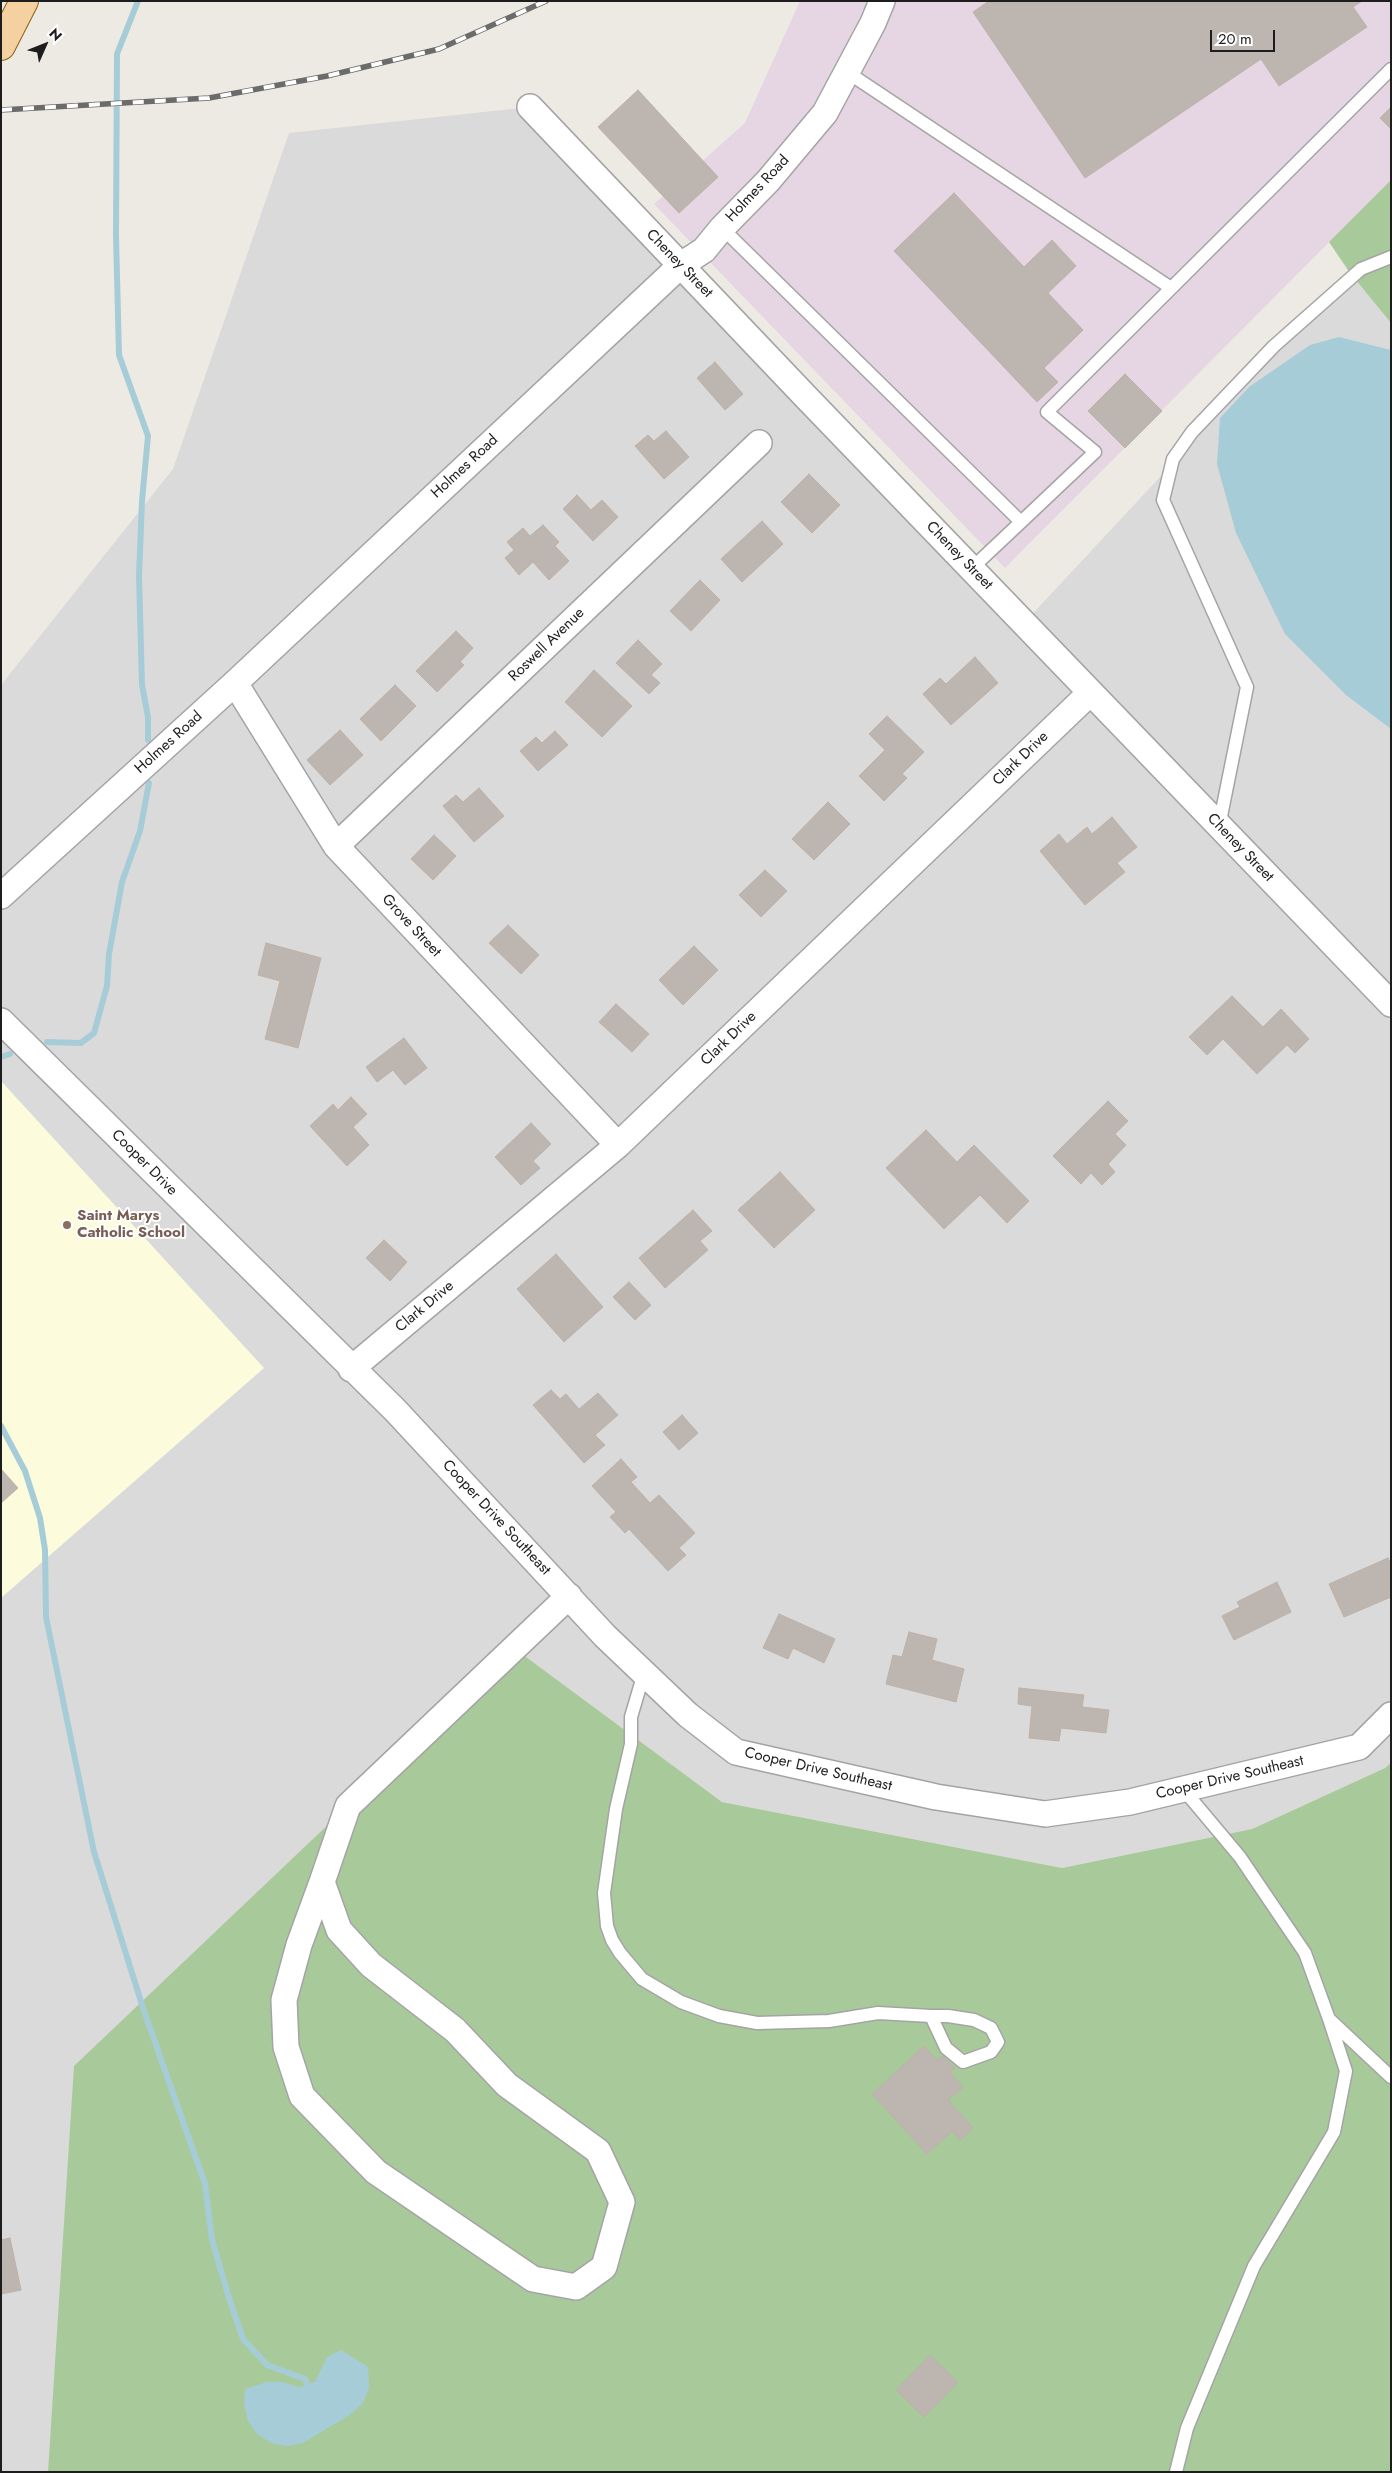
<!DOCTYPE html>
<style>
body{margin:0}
#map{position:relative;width:1392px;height:2473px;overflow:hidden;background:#edeae3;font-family:Jost,sans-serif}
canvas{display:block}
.frame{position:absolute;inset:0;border:2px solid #1d1d1d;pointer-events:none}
.north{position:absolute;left:20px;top:20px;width:50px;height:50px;-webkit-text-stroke:4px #fff;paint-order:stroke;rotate:46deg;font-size:14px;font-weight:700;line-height:20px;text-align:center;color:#1d1d1d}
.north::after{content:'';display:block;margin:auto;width:18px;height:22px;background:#1d1d1d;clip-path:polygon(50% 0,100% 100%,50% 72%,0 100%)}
.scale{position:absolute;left:1210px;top:30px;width:65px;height:22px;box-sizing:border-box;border:2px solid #1d1d1d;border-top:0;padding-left:6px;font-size:15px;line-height:18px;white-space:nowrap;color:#1d1d1d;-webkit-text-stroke:4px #fff;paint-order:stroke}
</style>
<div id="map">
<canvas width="1392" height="2473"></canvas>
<div class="frame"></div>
<div class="north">N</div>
<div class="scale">20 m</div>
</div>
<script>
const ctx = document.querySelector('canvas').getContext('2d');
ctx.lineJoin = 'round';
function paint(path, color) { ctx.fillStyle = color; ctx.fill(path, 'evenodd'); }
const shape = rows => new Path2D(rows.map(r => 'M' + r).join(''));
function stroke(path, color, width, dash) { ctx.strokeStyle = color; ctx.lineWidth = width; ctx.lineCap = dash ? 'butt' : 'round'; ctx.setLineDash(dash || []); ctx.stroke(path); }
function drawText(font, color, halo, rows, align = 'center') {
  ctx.font = font + ' Jost,sans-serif'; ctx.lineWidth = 4; ctx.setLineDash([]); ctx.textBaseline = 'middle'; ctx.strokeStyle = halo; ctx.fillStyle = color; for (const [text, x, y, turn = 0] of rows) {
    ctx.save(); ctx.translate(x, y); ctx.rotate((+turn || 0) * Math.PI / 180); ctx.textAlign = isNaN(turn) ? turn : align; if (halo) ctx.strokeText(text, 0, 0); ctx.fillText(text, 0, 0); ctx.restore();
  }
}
const residential = shape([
 [530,107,1024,623,1350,273,1391,323,1391,1763,1385,1768,1252,1829,1062,1868,722,1802,514,1648,51,2472,1,2472,1,685,173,469,289,133]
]);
const industrial = shape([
 [800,1,1391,1,1391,180,1005,568,654,204,745,123]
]);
const education = shape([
 [1,1081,264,1368,1,1598]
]);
const forest = shape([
 [1391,180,1391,323,1350,273,1329,242],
 [514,1648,722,1802,1062,1868,1252,1829,1385,1768,1391,1763,1391,2472,48,2472,74,2066]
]);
const water = shape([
 [1339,337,1391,350,1391,729,1346,695,1285,634,1236,533,1217,464,1220,418,1249,387,1310,345],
 [341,2350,368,2367,369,2388,363,2403,351,2414,303,2443,287,2446,271,2443,257,2434,248,2421,244,2405,245,2389,267,2382,283,2382,299,2387,315,2382,327,2357]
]);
const stream = shape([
 [138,1,117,54,116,236,119,355,148,436,142,501,139,576,142,685,148,717,148,740],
 [47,1042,81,1043,94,1033,107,986,109,954,122,882,140,831,149,783],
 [1,1057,10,1054],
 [1,1426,25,1471,40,1518,45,1550,46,1617,94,1852,143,2008,205,2184,212,2240,229,2298,243,2339,267,2365,305,2379,307,2384]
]);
const building = shape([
 [989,1,1362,1,1353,7,1367,27,1279,86,1261,59,1085,178,973,12,989,1],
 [638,90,718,177,679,213,598,127,638,90],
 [1391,107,1391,129,1380,118,1391,107],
 [954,193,1024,267,1052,240,1076,266,1048,293,1083,330,1044,368,1058,382,1037,402,894,251,954,193],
 [715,362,743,394,725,410,697,378,715,362],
 [1125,374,1162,411,1125,448,1088,411,1125,374],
 [666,431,689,457,664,479,635,446,648,435,654,441,666,431],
 [809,474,840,505,812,533,781,502,809,474],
 [577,495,591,510,602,500,618,517,593,541,563,509,577,495],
 [762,521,783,544,742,582,721,559,762,521],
 [543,525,559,542,555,546,569,561,549,580,533,562,519,575,505,558,514,550,507,542,523,528,530,536,543,525],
 [700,580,720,600,691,631,670,611,700,580],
 [456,631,473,648,460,662,464,665,437,692,416,671,456,631],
 [638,640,662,664,651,675,660,683,649,694,616,663,638,640],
 [975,657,998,683,951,725,923,694,940,678,946,684,975,657],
 [594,670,632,706,602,737,565,702,594,670],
 [395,685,416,706,381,741,360,719,395,685],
 [887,716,924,752,902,774,907,778,884,801,859,776,885,750,869,734,887,716],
 [340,730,363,755,330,785,307,760,340,730],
 [555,731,568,745,538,771,520,751,536,737,542,743,555,731],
 [479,788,504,816,474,842,443,806,456,795,463,802,479,788],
 [828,802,850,824,814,860,792,839,828,802],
 [1112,817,1137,847,1117,863,1125,872,1085,905,1040,851,1059,834,1067,844,1087,827,1092,834,1112,817],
 [434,835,456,856,433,880,411,859,434,835],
 [765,870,787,891,761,917,739,895,765,870],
 [508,925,539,955,521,974,489,943,508,925],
 [266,943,321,958,298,1048,265,1039,280,981,258,975,266,943],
 [694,946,718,970,683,1005,659,980,694,946],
 [1232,996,1263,1027,1281,1009,1309,1039,1295,1053,1287,1045,1257,1074,1223,1039,1207,1055,1189,1037,1232,996],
 [616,1004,649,1034,632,1052,599,1022,616,1004],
 [404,1038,427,1068,405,1085,393,1070,377,1082,366,1067,404,1038],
 [351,1097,367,1114,353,1127,369,1145,347,1166,310,1126,333,1104,338,1110,351,1097],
 [1108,1101,1128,1121,1115,1134,1126,1145,1108,1164,1115,1172,1102,1185,1091,1173,1081,1184,1053,1156,1108,1101],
 [531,1123,551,1144,533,1161,540,1168,521,1185,495,1157,531,1123],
 [926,1130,957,1162,974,1145,1029,1201,1007,1223,980,1195,944,1229,886,1168,926,1130],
 [780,1172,815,1210,774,1248,738,1210,780,1172],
 [693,1210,712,1231,700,1241,708,1250,665,1288,639,1258,693,1210],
 [384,1240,407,1262,390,1281,366,1258,384,1240],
 [556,1254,603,1307,564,1342,517,1289,556,1254],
 [629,1282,651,1305,635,1320,613,1297,629,1282],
 [551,1390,560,1399,566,1394,579,1409,598,1393,618,1415,595,1435,605,1445,584,1463,533,1405,551,1390],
 [682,1415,698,1433,679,1450,663,1432,682,1415],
 [621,1459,637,1477,631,1482,650,1503,659,1495,695,1533,679,1548,686,1555,668,1571,629,1529,625,1533,610,1517,616,1512,592,1486,621,1459],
 [1,1469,18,1488,1,1503,1,1469],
 [1388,1558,1391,1565,1391,1597,1344,1617,1329,1584,1388,1558],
 [1277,1582,1291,1612,1234,1640,1222,1616,1240,1607,1237,1602,1277,1582],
 [779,1614,835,1639,824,1663,793,1648,788,1659,763,1648,779,1614],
 [909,1632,937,1639,932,1660,964,1669,956,1702,886,1684,893,1655,902,1657,909,1632],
 [1019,1688,1084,1695,1082,1707,1109,1710,1106,1733,1061,1728,1059,1741,1029,1738,1032,1706,1018,1704,1019,1688],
 [924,2046,937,2060,943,2056,955,2068,950,2073,963,2087,948,2100,973,2128,960,2140,952,2131,927,2154,872,2094,924,2046],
 [10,2238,21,2290,1,2294,1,2240,10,2238],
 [930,2355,958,2382,924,2417,896,2390,930,2355]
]);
const service = shape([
 [847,72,1171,288],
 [722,228,1021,522,1095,452,1047,412,1391,69],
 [971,569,1021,522],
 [1219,826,1247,687,1163,500,1173,459,1192,432,1274,346,1361,269,1391,257],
 [644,1673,631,1717,631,1744,616,1809,604,1893,607,1926,612,1940,620,1953,642,1979,681,2002,719,2016,757,2023,829,2021,878,2013,931,2016,948,2016,974,2020,991,2028,998,2042,991,2052,963,2062,946,2048,931,2016],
 [1183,1789,1240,1857,1305,1953,1329,2019],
 [1176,2472,1187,2428,1254,2266,1334,2132,1346,2071,1329,2019,1391,2077]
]);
const minor = shape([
 [530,107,805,396,1391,1004],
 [235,683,336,846,618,1145],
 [336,846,759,443],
 [1,896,235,683,681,265,704,250,722,228,768,181,825,113,873,23,882,1],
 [1,1021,395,1410,605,1636,688,1715,736,1752,936,1797,1045,1814,1130,1802,1359,1747,1391,1715],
 [351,1369,618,1145,1090,693],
 [322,1882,339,1930,371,1965,455,2030,507,2085,598,2151,622,2202,604,2267,576,2287,533,2279,376,2172,302,2096,286,2047,284,2000,299,1945,322,1882],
 [322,1882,348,1806,569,1596]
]);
const primary = shape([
 [1,46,24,1]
]);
const rail = shape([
 [1,110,209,98,327,76,439,49,546,1]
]);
const markers = [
 [67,1225,5,"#8d6e63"]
];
const streetNames = [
 ["Holmes Road",758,189,-47],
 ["Cheney Street",679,264,46],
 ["Holmes Road",465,467,-43],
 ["Cheney Street",959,556,46],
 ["Roswell Avenue",547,645,-44],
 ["Holmes Road",169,743,-42],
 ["Clark Drive",1021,759,-44],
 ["Cheney Street",1240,848,46],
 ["Grove Street",411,926,47],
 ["Clark Drive",729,1039,-44],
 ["Cooper Drive",144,1163,45],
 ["Clark Drive",425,1307,-40],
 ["Cooper Drive Southeast",496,1518,47],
 ["Cooper Drive Southeast",818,1770,13],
 ["Cooper Drive Southeast",1230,1778,-13]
];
const educationNames = [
 ["Saint Marys",77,1216],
 ["Catholic School",77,1233]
];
paint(residential, '#dbdada');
paint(industrial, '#e6d5e3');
paint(education, '#fcfcdd');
paint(forest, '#a8ca9b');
paint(water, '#a6ccd8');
stroke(stream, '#a6ccd8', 6);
paint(building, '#bdb6b0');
stroke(building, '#beb1a7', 1);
stroke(service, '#a4a4a4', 15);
stroke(minor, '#a4a4a4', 28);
stroke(primary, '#8b610b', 30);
stroke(service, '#fff', 12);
stroke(minor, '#fff', 25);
stroke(primary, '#f5d1a1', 28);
stroke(rail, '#6b6b6b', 5.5);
stroke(rail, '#fff', 4, [11]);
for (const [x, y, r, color] of markers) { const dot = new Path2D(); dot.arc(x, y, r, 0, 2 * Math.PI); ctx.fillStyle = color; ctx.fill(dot); stroke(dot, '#fff', 2); }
drawText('15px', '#1d1d1d', '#fff', streetNames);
drawText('bold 15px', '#785e54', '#fff', educationNames, 'left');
</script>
